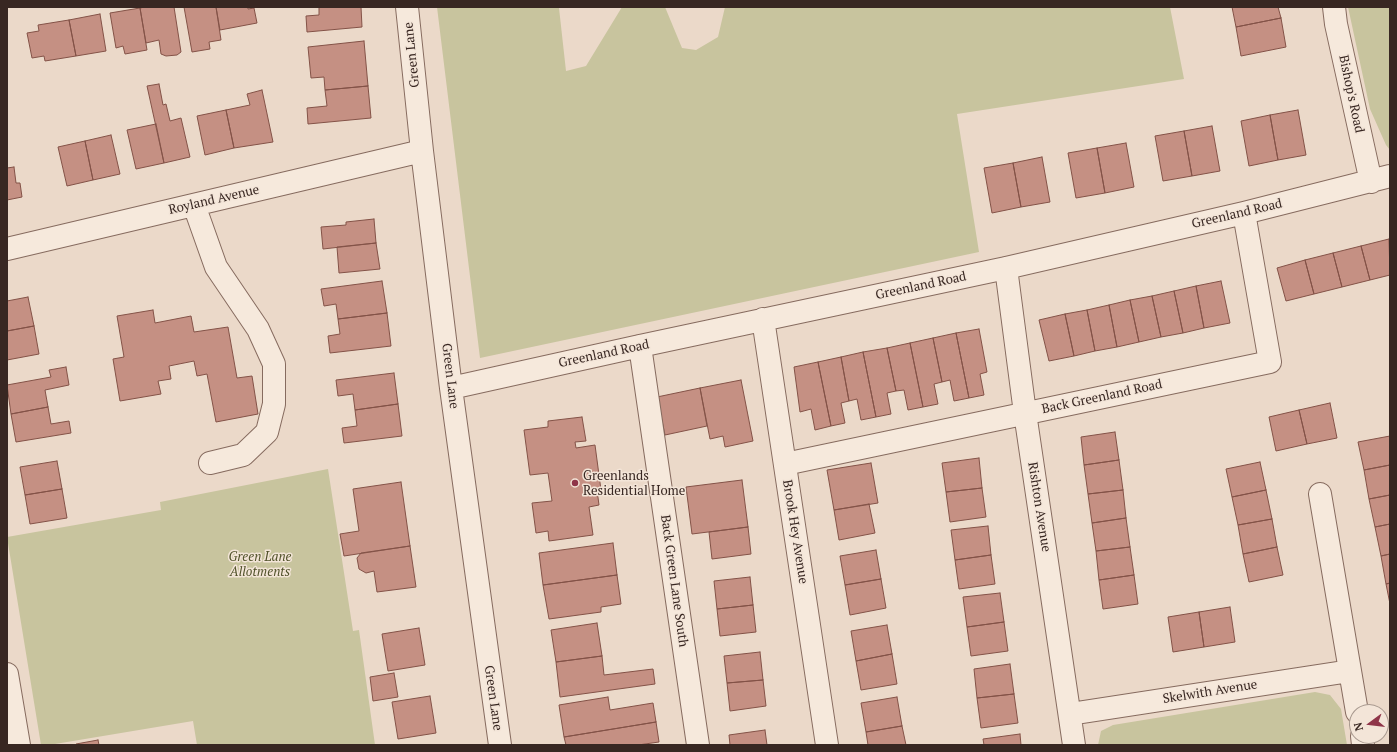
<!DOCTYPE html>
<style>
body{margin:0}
#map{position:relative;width:1397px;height:752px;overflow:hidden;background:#ebd9c9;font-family:"PT Serif",serif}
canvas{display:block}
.frame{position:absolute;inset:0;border:8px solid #382722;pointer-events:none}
.north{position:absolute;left:1349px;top:704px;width:40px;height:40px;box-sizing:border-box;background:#f3e5d8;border:1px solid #a8998f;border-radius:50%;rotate:255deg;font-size:11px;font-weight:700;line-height:16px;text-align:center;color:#382722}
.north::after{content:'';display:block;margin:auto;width:14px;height:18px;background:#8f3549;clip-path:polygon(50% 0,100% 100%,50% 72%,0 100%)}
</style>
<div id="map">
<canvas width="1397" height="752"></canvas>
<div class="frame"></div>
<div class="north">N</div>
</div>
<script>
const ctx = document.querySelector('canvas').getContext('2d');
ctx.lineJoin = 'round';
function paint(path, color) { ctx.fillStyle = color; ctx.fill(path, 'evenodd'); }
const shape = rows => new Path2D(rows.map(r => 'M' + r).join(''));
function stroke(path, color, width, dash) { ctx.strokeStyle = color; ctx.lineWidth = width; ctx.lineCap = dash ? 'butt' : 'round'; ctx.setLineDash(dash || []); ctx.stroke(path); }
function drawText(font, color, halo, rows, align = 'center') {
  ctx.font = font + ' "PT Serif",serif'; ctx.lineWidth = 3; ctx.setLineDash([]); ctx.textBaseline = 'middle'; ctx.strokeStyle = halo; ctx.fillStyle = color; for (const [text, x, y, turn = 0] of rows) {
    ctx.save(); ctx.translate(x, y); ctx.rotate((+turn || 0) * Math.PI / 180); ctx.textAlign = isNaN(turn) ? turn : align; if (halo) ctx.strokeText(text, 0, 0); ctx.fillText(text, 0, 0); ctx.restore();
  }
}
const green = shape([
 [437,7,556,7,559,8,566,71,586,66,622,7,665,7,682,48,696,50,718,37,725,7,1170,7,1184,79,957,114,979,252,480,358],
 [1348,7,1390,7,1390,150,1386,145,1370,109],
 [328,469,353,631,359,630,375,745,197,745,193,721,49,745,41,745,7,537,161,510,160,502],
 [1315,692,1330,695,1341,709,1347,745,1098,745,1101,731,1113,725]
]);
const building = shape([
 [145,7,174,7,181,52,177,55,166,56,161,54,159,40,146,43,140,8,145,7],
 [184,7,216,7,221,40,209,42,210,49,192,52,184,7],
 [216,7,248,7,248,9,254,8,257,23,220,30,216,7],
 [319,7,361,7,362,27,307,32,306,16,319,15,319,7],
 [1232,7,1278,7,1281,18,1236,27,1232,7],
 [140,8,147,50,125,54,123,46,116,48,110,13,140,8],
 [100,14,106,51,76,56,69,20,100,14],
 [1281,18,1286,47,1241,56,1236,27,1281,18],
 [69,20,76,56,45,61,44,56,32,58,27,33,39,31,38,25,69,20],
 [364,41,368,86,325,90,324,77,311,78,308,47,364,41],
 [159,84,163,105,166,104,170,121,181,118,190,157,164,163,147,86,159,84],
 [368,86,371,118,308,124,307,108,327,106,325,90,368,86],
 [262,90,273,142,234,148,226,110,250,105,247,94,262,90],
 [226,110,234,148,205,155,197,116,226,110],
 [1298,110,1306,155,1278,160,1270,115,1298,110],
 [1270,115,1278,160,1249,166,1241,121,1270,115],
 [156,124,164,163,136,169,127,130,156,124],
 [1212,126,1220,171,1192,176,1184,131,1212,126],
 [1184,131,1192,176,1163,181,1155,136,1184,131],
 [111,135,120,174,93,180,85,141,111,135],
 [85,141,93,180,67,186,58,147,85,141],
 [1126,143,1134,187,1105,193,1097,148,1126,143],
 [1097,148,1105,193,1076,198,1068,153,1097,148],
 [1042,157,1050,202,1021,207,1013,163,1042,157],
 [1013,163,1021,207,992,213,984,168,1013,163],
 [14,167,16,183,20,183,22,197,7,200,7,168,14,167],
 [374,219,376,243,323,249,321,227,346,225,346,222,374,219],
 [1389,239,1390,275,1370,280,1361,246,1389,239],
 [376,243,380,269,339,273,337,247,376,243],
 [1361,246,1370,280,1342,287,1333,253,1361,246],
 [1333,253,1342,287,1314,294,1305,260,1333,253],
 [1305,260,1314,294,1286,301,1277,268,1305,260],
 [382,281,387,313,338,319,336,304,324,306,321,289,382,281],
 [1221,281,1230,323,1204,328,1196,286,1221,281],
 [1196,286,1204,328,1183,333,1174,291,1196,286],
 [1174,291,1183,333,1161,337,1152,296,1174,291],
 [1152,296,1161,337,1139,342,1130,300,1152,296],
 [28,297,34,326,7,331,7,301,28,297],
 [1130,300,1139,342,1117,347,1109,305,1130,300],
 [1109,305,1117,347,1095,351,1087,310,1109,305],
 [153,310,155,323,191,316,194,332,228,327,237,378,252,376,258,414,216,422,207,374,197,376,194,361,169,366,171,379,158,381,161,394,120,401,113,359,124,357,117,316,153,310],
 [1087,310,1095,351,1074,356,1065,314,1087,310],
 [387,313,391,346,330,353,328,336,340,334,338,319,387,313],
 [1065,314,1074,356,1049,361,1039,320,1065,314],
 [34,326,39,354,7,360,7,331,34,326],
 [979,329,987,372,980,374,984,395,969,398,956,333,979,329],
 [956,333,969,398,954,401,950,380,942,382,933,338,956,333],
 [933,338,942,382,934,384,938,404,923,407,910,343,933,338],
 [910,343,923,407,908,410,904,390,896,391,887,348,910,343],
 [887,348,896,391,887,393,891,414,876,417,863,352,887,348],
 [863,352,876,417,861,420,857,399,849,401,841,357,863,352],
 [841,357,849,401,841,403,845,423,831,426,818,362,841,357],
 [818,362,831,426,815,430,811,409,800,412,794,367,818,362],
 [66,367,69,385,45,390,48,407,11,414,7,385,51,377,49,370,66,367],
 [394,373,398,404,355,410,353,394,338,396,336,380,394,373],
 [741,380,753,441,725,447,723,436,710,439,700,388,741,380],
 [700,388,707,426,665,435,657,397,700,388],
 [1330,403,1337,438,1307,444,1299,410,1330,403],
 [398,404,402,436,344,443,342,428,357,426,355,410,398,404],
 [48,407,51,424,69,421,71,433,16,442,11,414,48,407],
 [1299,410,1307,444,1276,451,1269,417,1299,410],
 [582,417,586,441,575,442,576,448,595,445,601,490,597,490,599,505,589,507,593,535,549,541,548,531,536,533,532,503,552,501,548,473,530,475,524,430,548,427,548,421,582,417],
 [1115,432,1119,460,1084,465,1081,437,1115,432],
 [1390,436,1390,465,1364,470,1358,442,1390,436],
 [979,458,982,488,946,492,942,463,979,458],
 [1119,460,1123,490,1088,494,1084,465,1119,460],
 [57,461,62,489,25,495,20,467,57,461],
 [1260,462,1266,490,1232,497,1226,469,1260,462],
 [871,463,878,503,834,510,827,470,871,463],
 [1390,465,1390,495,1369,499,1364,470,1390,465],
 [742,480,748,527,692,534,686,487,742,480],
 [401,482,410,546,344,556,340,534,359,531,353,489,401,482],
 [982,488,986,517,950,522,946,492,982,488],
 [62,489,67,518,30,524,25,495,62,489],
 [1123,490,1126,518,1092,523,1088,494,1123,490],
 [1266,490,1272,519,1238,525,1232,497,1266,490],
 [1390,495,1390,524,1375,527,1369,499,1390,495],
 [869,504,875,533,839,540,834,510,869,504],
 [1126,518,1130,547,1096,551,1092,523,1126,518],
 [1272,519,1277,547,1243,554,1238,525,1272,519],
 [1390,524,1390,554,1381,556,1375,527,1390,524],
 [988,526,991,555,955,560,951,530,988,526],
 [748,527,751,554,712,559,709,532,748,527],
 [613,543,617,575,543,585,539,553,613,543],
 [410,546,416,587,377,592,374,571,366,573,359,569,357,558,361,553,410,546],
 [1130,547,1134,575,1099,580,1096,551,1130,547],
 [1277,547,1283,575,1249,582,1243,554,1277,547],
 [876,550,881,579,845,585,840,556,876,550],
 [1390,554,1390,583,1386,584,1381,556,1390,554],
 [991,555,995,584,959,589,955,560,991,555],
 [617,575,621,604,601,607,601,612,549,619,543,585,617,575],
 [1134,575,1138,604,1103,609,1099,580,1134,575],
 [750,577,753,605,717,609,714,581,750,577],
 [881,579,886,608,850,615,845,585,881,579],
 [1390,583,1390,604,1386,584,1390,583],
 [1000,593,1004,622,967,627,963,597,1000,593],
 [753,605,756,632,720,636,717,609,753,605],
 [1230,607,1235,642,1204,647,1199,612,1230,607],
 [1199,612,1204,647,1173,652,1168,617,1199,612],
 [1004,622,1008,651,971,656,967,627,1004,622],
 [597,623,602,656,556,662,551,630,597,623],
 [887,625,892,654,856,661,851,631,887,625],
 [419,628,425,665,388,671,382,634,419,628],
 [760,652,763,680,727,683,724,656,760,652],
 [892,654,897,684,861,690,856,661,892,654],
 [602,656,604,675,653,669,655,684,560,697,556,662,602,656],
 [1010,664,1014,694,977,698,974,669,1010,664],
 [394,673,398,697,373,701,370,677,394,673],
 [763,680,766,706,730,711,727,683,763,680],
 [1014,694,1018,723,981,728,977,698,1014,694],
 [430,696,436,733,398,739,392,702,430,696],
 [608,697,610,710,653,703,656,722,564,737,559,705,608,697],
 [897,697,902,726,866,732,861,703,897,697],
 [656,722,659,742,638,745,566,745,564,737,656,722],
 [902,726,906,745,868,745,866,732,902,726],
 [765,730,767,745,730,745,729,735,765,730],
 [1020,734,1021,745,984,745,983,739,1020,734],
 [98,740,99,745,76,745,76,744,98,740]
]);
const minor = shape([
 [407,7,422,151,451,388,500,745],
 [1334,7,1336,24,1371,182],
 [194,205,216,267,258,329,274,364,274,404,267,432,243,455,210,463],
 [7,249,422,151],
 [1006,268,1025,413,1074,745],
 [763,319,827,745],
 [640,346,698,745],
 [451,388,640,346,1006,268,1244,213,1390,176],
 [785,464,1270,362,1244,213],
 [1320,494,1357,712],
 [7,674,19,745],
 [1070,714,1350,671],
 [1362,736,1363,745]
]);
const markers = [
 [575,483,4,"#8f3549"]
];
const streetNames = [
 ["Green Lane",412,55,-96],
 ["Bishop's Road",1351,94,78],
 ["Royland Avenue",214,200,-13],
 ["Greenland Road",1237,214,-13],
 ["Greenland Road",921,286,-12],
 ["Greenland Road",604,354,-12],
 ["Green Lane",450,376,83],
 ["Back Greenland Road",1102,397,-12],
 ["Rishton Avenue",1039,507,81],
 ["Brook Hey Avenue",795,532,81],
 ["Back Green Lane South",674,581,82],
 ["Skelwith Avenue",1210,692,-9],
 ["Green Lane",493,698,82]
];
const poiNames = [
 ["Greenlands",583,476],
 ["Residential Home",583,491]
];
const parkNames = [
 ["Green Lane",260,557],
 ["Allotments",260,572]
];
paint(green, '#c8c49e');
paint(building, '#c59083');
stroke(building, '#835247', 1);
stroke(minor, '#866b5f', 24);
stroke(minor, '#f6e9dc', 22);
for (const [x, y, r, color] of markers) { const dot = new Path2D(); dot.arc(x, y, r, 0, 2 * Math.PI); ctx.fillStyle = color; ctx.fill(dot); stroke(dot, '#f3e5d8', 1.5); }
drawText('13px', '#382722', '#f3e5d8', streetNames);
drawText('13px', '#382722', '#f3e5d8', poiNames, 'left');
drawText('italic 13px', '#51522a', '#f3e5d8', parkNames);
</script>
